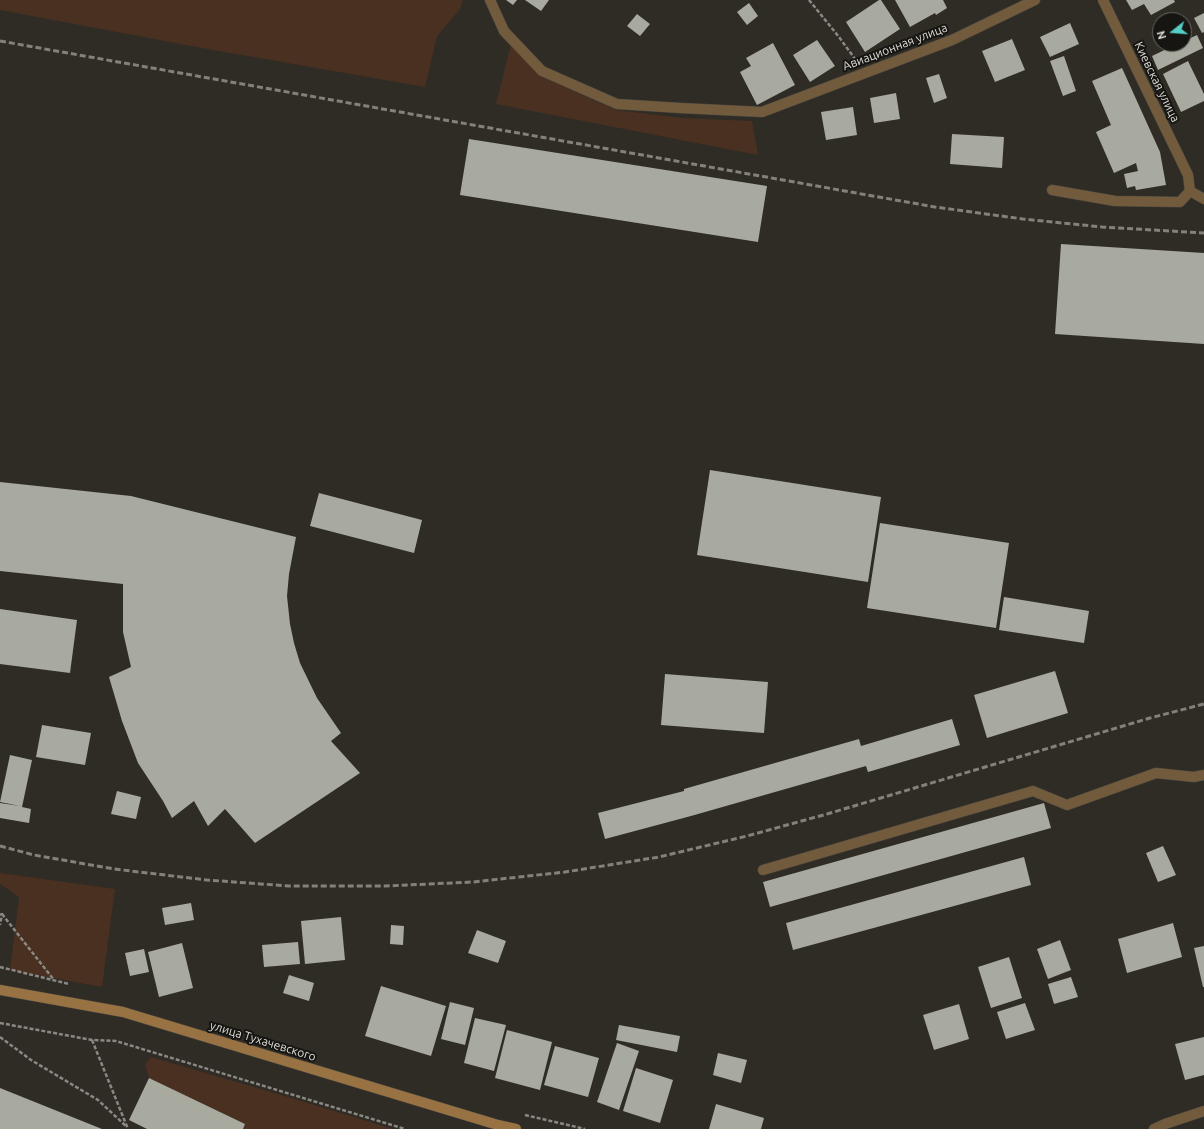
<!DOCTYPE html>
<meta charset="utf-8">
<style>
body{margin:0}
#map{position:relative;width:1204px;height:1129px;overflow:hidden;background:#2f2c25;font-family:Ubuntu,sans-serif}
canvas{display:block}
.north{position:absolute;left:1152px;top:12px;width:40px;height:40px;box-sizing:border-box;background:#161511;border:1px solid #666560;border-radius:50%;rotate:253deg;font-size:11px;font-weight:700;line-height:16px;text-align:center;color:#dedcd7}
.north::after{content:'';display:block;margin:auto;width:14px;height:18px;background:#54cdc7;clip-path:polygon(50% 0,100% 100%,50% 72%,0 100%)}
</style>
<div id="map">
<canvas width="1204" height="1129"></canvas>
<div class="north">N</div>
</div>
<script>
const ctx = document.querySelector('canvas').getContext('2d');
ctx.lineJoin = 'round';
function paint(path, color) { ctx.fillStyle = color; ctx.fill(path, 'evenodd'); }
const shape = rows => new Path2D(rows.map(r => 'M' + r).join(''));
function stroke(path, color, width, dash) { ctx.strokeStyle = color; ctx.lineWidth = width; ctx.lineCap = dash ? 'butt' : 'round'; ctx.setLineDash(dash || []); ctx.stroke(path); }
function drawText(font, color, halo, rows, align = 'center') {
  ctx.font = font + ' Ubuntu,sans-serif'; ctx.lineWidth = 4; ctx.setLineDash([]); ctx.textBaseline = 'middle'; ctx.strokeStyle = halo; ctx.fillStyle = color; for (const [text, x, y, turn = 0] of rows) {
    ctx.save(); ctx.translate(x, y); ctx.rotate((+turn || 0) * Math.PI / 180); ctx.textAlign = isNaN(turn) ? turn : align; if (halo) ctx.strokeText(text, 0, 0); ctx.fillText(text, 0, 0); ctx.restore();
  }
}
const green = shape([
 [0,0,463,0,460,9,437,36,425,87,202,48,0,10],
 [511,44,538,75,616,110,682,118,752,121,758,155,496,104],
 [0,873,115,889,102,987,10,970,19,897,0,884],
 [151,1057,298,1100,393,1129,243,1129,245,1124,149,1078,145,1064]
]);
const building = shape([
 [506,0,517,0,513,5],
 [525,0,549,0,541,11],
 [879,0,881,0,900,29,865,52,846,22],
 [895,0,943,0,947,8,936,15,935,13,910,27],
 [1126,0,1174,0,1175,2,1151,15,1144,4,1132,10],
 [749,3,758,16,747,25,737,12],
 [1204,13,1204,32,1202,33,1194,18],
 [637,14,650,24,640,36,627,26],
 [1070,23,1079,44,1050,57,1040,37],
 [1197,35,1203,48,1158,70,1152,56,1177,44,1184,44,1184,41],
 [1012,39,1025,70,995,82,982,51],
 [817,40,835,66,810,82,793,55],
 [773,43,795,85,757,105,740,72,751,66,746,58],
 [1064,56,1076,91,1063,96,1050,61],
 [1188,61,1204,94,1204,101,1181,112,1163,74],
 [1122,68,1160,152,1166,185,1136,190,1135,186,1127,188,1124,174,1138,171,1136,163,1114,173,1096,132,1111,125,1092,81],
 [939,74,947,98,934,103,926,78],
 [896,93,900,119,874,123,870,98],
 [853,107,857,135,826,140,821,112],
 [952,134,1004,137,1002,168,950,164],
 [469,139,767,186,758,242,460,195],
 [1061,244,1204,253,1204,344,1055,334],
 [710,470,881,497,868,582,697,555],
 [0,482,131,496,296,537,289,574,287,596,290,624,294,643,300,663,317,698,341,733,331,741,360,773,255,843,225,809,208,826,194,801,172,818,163,801,138,763,122,721,109,677,131,667,123,632,123,584,0,571],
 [319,493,422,520,414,553,310,526],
 [880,523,1009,543,996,628,867,608],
 [1004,597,1089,611,1084,643,999,630],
 [0,609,77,620,70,673,0,664],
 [1055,671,1068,713,987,738,974,695],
 [665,674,768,682,764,733,661,725],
 [952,719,960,745,868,772,866,766,691,816,605,839,598,813,684,791,684,789,859,739,861,746],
 [42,725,91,733,85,765,36,757],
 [10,755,32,760,22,807,31,809,29,823,0,818,0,803,20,806,0,802],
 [117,791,141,797,136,819,111,814],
 [1044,803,1051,828,770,907,763,882],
 [1163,846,1176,875,1158,882,1146,853],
 [1024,857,1031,885,793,950,786,923],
 [191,903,194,920,165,925,162,908],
 [341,917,345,960,305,964,301,921],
 [1173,923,1182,957,1127,973,1118,939],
 [391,925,404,926,403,945,390,944],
 [477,930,506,941,498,963,468,953],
 [1060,940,1071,970,1048,979,1037,949],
 [298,942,300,964,264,967,262,945],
 [182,943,193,988,159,997,148,952],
 [1204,946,1204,987,1203,987,1194,948],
 [144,949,149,972,130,976,125,953],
 [1009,957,1022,998,991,1008,978,967],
 [289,975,314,983,309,1001,283,993],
 [1071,977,1078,997,1054,1004,1048,984],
 [381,986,446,1006,431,1056,365,1036],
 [450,1002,474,1008,465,1045,441,1039],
 [1025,1003,1035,1030,1006,1039,997,1012],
 [959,1004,969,1039,934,1050,923,1015],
 [475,1018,506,1025,494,1071,464,1063],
 [619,1025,680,1036,677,1052,616,1040],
 [507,1030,552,1042,540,1090,495,1078],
 [1204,1037,1204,1075,1185,1080,1175,1044],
 [617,1043,639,1051,619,1110,597,1102],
 [555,1046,599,1058,588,1097,544,1085],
 [718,1053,747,1060,741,1083,713,1075],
 [636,1068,673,1080,660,1123,623,1111],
 [149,1078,245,1124,243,1129,147,1129,129,1120],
 [0,1088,102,1129,0,1129],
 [716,1104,764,1118,761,1129,709,1129]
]);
const path = shape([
 [809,0,839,37,855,59],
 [2,914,54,980],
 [0,915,2,914,0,925],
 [0,967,69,984],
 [0,1023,92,1040,116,1041,405,1129],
 [0,1037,31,1060,98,1100,127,1127],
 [92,1040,128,1129],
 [525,1115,585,1129]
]);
const service = shape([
 [1190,191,1204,199],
 [763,870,1033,791,1067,805,1156,773,1194,777,1204,775]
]);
const minor = shape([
 [490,0,504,31,542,71,617,104,680,108,762,112,952,40,1035,0],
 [1052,190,1115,201,1180,202,1190,191,1188,175,1103,0],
 [1154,1129,1165,1124,1204,1111]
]);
const secondary = shape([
 [0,990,123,1012,498,1125,516,1129]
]);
const rail = shape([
 [0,41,935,207,1023,219,1102,227,1204,233],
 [0,846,34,855,114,869,207,880,289,886,385,886,473,882,565,872,659,857,747,836,827,814,1150,718,1204,704]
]);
const streetNames = [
 ["Авиационная улица",895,47,-21],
 ["Киевская улица",1157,82,64],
 ["улица Тухачевского",263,1041,17]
];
paint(green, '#493021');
paint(building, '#a8a99f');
stroke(service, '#4b4841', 11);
stroke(minor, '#4b4841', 11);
stroke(secondary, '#4b4841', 11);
stroke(path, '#8a8882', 2.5, [4, 2]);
stroke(service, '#725a3c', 10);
stroke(minor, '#725a3c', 10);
stroke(secondary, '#987242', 10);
stroke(rail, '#84817b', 3, [6, 3]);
drawText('12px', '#dedcd7', '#161511', streetNames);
</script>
